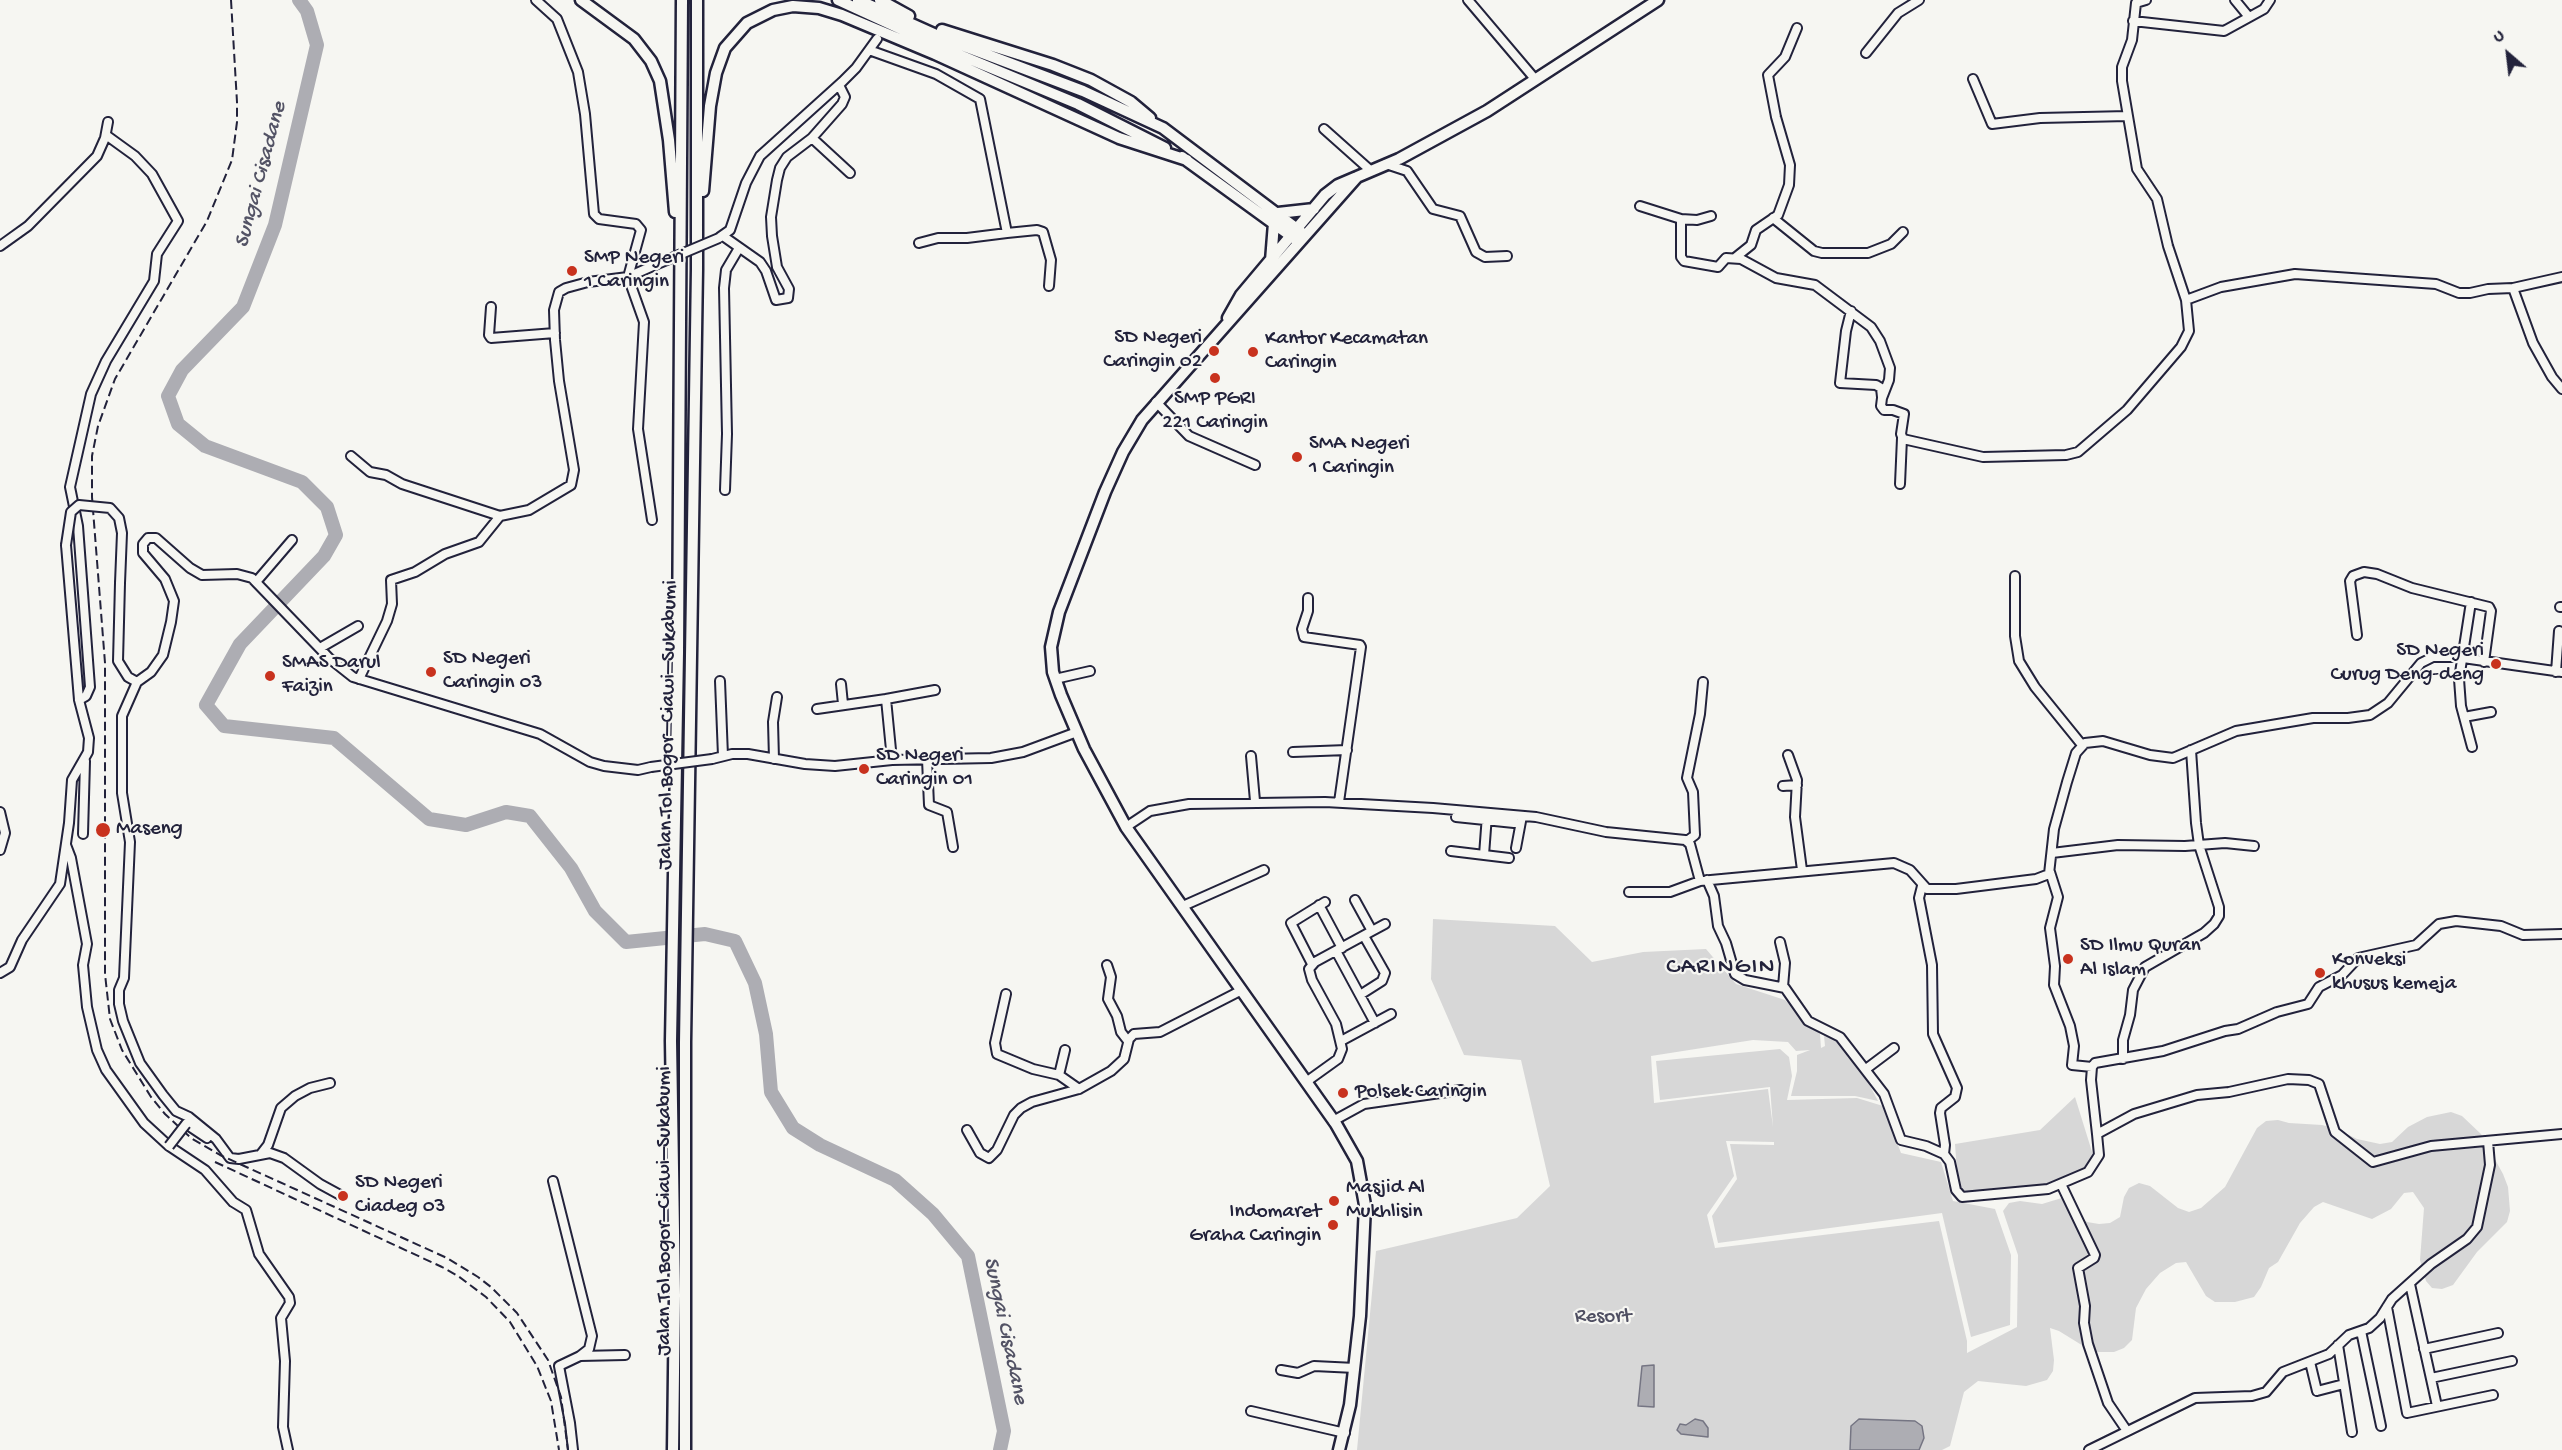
<!DOCTYPE html>
<meta charset="utf-8">
<style>
body{margin:0}
#map{position:relative;width:2562px;height:1450px;overflow:hidden;background:#f6f6f2;font-family:"Gochi Hand",sans-serif}
canvas{display:block}
.north{position:absolute;left:2478px;top:24px;width:60px;height:60px;-webkit-text-stroke:4px #f6f6f2;paint-order:stroke;rotate:332deg;font-size:16px;font-weight:700;line-height:24px;text-align:center;color:#22223b}
.north::after{content:'';display:block;margin:auto;width:21px;height:27px;background:#22223b;clip-path:polygon(50% 0,100% 100%,50% 72%,0 100%)}
</style>
<div id="map">
<canvas width="2562" height="1450"></canvas>
<div class="north">U</div>
</div>
<script>
const ctx = document.querySelector('canvas').getContext('2d');
ctx.lineJoin = 'round';
function paint(path, color) { ctx.fillStyle = color; ctx.fill(path, 'evenodd'); }
const shape = rows => new Path2D(rows.map(r => 'M' + r).join(''));
function stroke(path, color, width, dash) { ctx.strokeStyle = color; ctx.lineWidth = width; ctx.lineCap = dash ? 'butt' : 'round'; ctx.setLineDash(dash || []); ctx.stroke(path); }
function drawText(font, color, halo, rows, align = 'center') {
  ctx.font = font + ' "Gochi Hand",sans-serif'; ctx.lineWidth = 4.5; ctx.setLineDash([]); ctx.textBaseline = 'middle'; ctx.strokeStyle = halo; ctx.fillStyle = color; for (const [text, x, y, turn = 0] of rows) {
    ctx.save(); ctx.translate(x, y); ctx.rotate((+turn || 0) * Math.PI / 180); ctx.textAlign = isNaN(turn) ? turn : align; if (halo) ctx.strokeText(text, 0, 0); ctx.fillText(text, 0, 0); ctx.restore();
  }
}
const green = shape([
 [1433,919,1555,926,1592,962,1643,952,1706,949,1736,984,1785,1000,1820,1034,1821,1048,1825,1046,1824,1036,1836,1040,1868,1082,1878,1101,1855,1096,1791,1096,1797,1071,1797,1055,1810,1050,1796,1051,1788,1042,1753,1040,1651,1056,1654,1103,1768,1089,1773,1127,1770,1087,1660,1100,1656,1061,1780,1049,1789,1057,1792,1076,1787,1100,1857,1098,1883,1106,1901,1153,1941,1162,1953,1201,1995,1209,2011,1255,2010,1325,1971,1337,1942,1213,1718,1243,1712,1216,1737,1179,1730,1144,1774,1145,1774,1142,1726,1141,1734,1176,1707,1215,1715,1248,1939,1221,1967,1341,1967,1353,2017,1327,2018,1255,2003,1211,2009,1203,2020,1201,2042,1204,2065,1197,2078,1215,2087,1222,2099,1224,2110,1223,2120,1217,2124,1197,2129,1188,2139,1183,2150,1186,2178,1208,2189,1212,2201,1208,2225,1187,2257,1128,2266,1121,2278,1120,2289,1123,2322,1125,2337,1129,2357,1139,2380,1144,2392,1142,2408,1127,2427,1117,2451,1112,2462,1116,2481,1134,2503,1174,2508,1187,2510,1211,2507,1222,2477,1252,2453,1285,2442,1289,2432,1288,2426,1281,2420,1260,2424,1208,2413,1192,2404,1193,2391,1209,2372,1219,2323,1202,2314,1207,2300,1223,2278,1262,2269,1268,2261,1287,2254,1297,2235,1302,2215,1302,2206,1296,2186,1262,2176,1263,2160,1273,2146,1289,2136,1308,2132,1340,2124,1348,2114,1352,2093,1352,2059,1331,2050,1328,2054,1360,2053,1371,2047,1380,2026,1386,1978,1381,1964,1392,1950,1446,1942,1450,1357,1450,1376,1251,1517,1218,1550,1186,1521,1060,1464,1055,1431,979],
 [2075,1097,2093,1155,2087,1170,2053,1185,1965,1195,1958,1185,1955,1144,2040,1130]
]);
const water = shape([
 [1654,1365,1654,1407,1638,1406,1642,1366,1654,1365],
 [1695,1419,1703,1421,1708,1428,1708,1437,1681,1434,1677,1430,1680,1424,1686,1425,1695,1419],
 [1859,1419,1915,1421,1922,1426,1924,1438,1919,1450,1850,1450,1851,1426,1859,1419]
]);
const river = shape([
 [299,0,307,11,317,45,275,225,243,307,182,370,168,396,178,424,205,446,302,482,327,507,336,535,324,556,240,644,206,705,224,726,334,738,429,819,466,825,506,812,530,816,571,868,595,911,626,942,705,934,735,941,755,983,766,1034,771,1092,793,1128,820,1145,895,1180,933,1214,968,1256,1004,1431,1000,1450]
]);
const minor = shape([
 [536,0,557,19,578,72,585,114,594,214,599,219,636,224,641,230,628,277,644,322,638,429,652,520],
 [1468,0,1535,79],
 [2235,0,2249,17],
 [2133,21,2224,31,2264,9,2270,0],
 [869,50,936,74,980,99,1007,233,967,238,938,238,919,243],
 [1866,53,1898,13,1919,0],
 [1973,79,1992,124,2040,118,2128,116],
 [1324,129,1370,170],
 [812,138,850,173],
 [1386,164,1407,171,1433,209,1460,216,1476,252,1485,257,1507,256],
 [1640,206,1681,219,1697,220,1711,216],
 [1773,218,1814,251,1822,253,1868,253,1891,244,1903,232],
 [1681,219,1681,257,1684,261,1718,267,1726,258,1741,259,1776,278,1815,285,1871,327,1880,341,1890,368,1889,380,1882,398,1881,406,1884,410,1893,410,1904,414,1901,434,1903,439,1983,457,2066,455,2078,452,2127,410,2181,347,2189,331,2186,300,2168,246,2157,199,2137,169,2122,81,2122,67,2132,40,2136,3,2146,0],
 [1007,233,1037,230,1043,232,1051,260,1049,286],
 [723,236,760,262,766,271,776,300,788,298,789,289,777,267,772,236,771,217,777,180,780,168,787,157,812,138,842,104,845,97,839,85],
 [720,237,730,230,746,183,760,156,842,82,856,68,877,39],
 [0,246,28,226,97,156,105,138,108,122],
 [1736,257,1751,245,1756,230,1778,215,1789,185,1790,165,1776,117,1768,75,1785,57,1797,28],
 [2513,288,2533,343,2552,377,2562,389],
 [2186,300,2221,287,2295,274,2436,284,2459,293,2470,293,2488,289,2513,288,2562,277],
 [491,307,489,335,491,338,555,333],
 [1851,311,1846,331,1840,383,1876,385,1881,388,1882,397],
 [1156,402,1189,436,1255,465],
 [351,456,370,472,386,475,402,484,500,516],
 [1900,484,1902,438],
 [725,490,727,434,724,288,726,270,739,248],
 [2015,576,2015,636,2019,661,2035,687,2082,745],
 [256,582,292,540],
 [120,583,118,661,128,677,137,682],
 [1308,598,1308,611,1302,629,1304,637,1360,645,1361,647,1339,802],
 [2471,602,2459,679,2461,706,2472,747],
 [2560,607,2562,607],
 [2357,635,2350,581,2353,576,2364,572,2377,574,2412,588,2489,607,2491,611,2484,662],
 [320,648,358,626],
 [2556,672,2559,631],
 [359,679,387,621,392,604,391,580,415,572,445,554,479,542,500,516,529,510,571,485,574,470,559,381,555,340,554,310,559,292,566,288,588,282,628,277,655,265],
 [1055,679,1090,671],
 [720,681,723,756],
 [841,684,843,704],
 [79,700,86,696,90,687,78,526,70,487,91,394,106,361,154,281,157,254,178,221,152,174,135,156,106,135],
 [817,709,886,699],
 [2464,717,2491,712],
 [1293,752,1347,750],
 [1788,755,1797,780,1795,817,1802,870],
 [1251,756,1255,801],
 [712,759,732,754,748,754,805,764,835,766,892,760,991,758,1023,752,1077,732],
 [774,759,773,722,777,697],
 [927,759,929,805,947,812,953,847],
 [892,760,886,699,935,690],
 [1783,786,1797,785],
 [0,812,5,833,0,850],
 [1456,817,1514,823],
 [1126,827,1150,811,1189,804,1325,802,1433,808,1536,817,1606,832,1685,840,1690,844,1700,881,1894,863,1910,870,1927,889,1956,889,2036,879,2049,874,2054,829,2067,782,2076,753,2085,743,2103,741,2150,755,2173,758,2236,731,2313,718,2348,718,2370,715,2388,703,2421,663,2433,657,2456,657,2562,672],
 [83,834,85,761],
 [1687,841,1695,835,1693,792,1687,778,1700,714,1703,682],
 [66,845,71,858,87,944,83,965,87,1007,97,1050,106,1070,144,1123,169,1146,205,1170,233,1202,246,1210,259,1254,289,1297,290,1303,281,1318,285,1361,283,1427,288,1450],
 [1516,848,1522,816],
 [1451,851,1509,858],
 [2052,853,2118,845,2185,846,2225,843,2254,846],
 [1484,855,1487,815],
 [2050,872,2058,897,2050,928,2055,966,2054,985,2070,1026,2074,1046,2072,1065,2092,1067],
 [1707,880,1714,896,1718,926,1726,943,1735,974,1745,980,1785,988,1808,1021,1840,1037,1884,1094,1901,1140,1926,1146,1944,1154,1950,1162,1956,1190,1962,1197,2048,1189,2088,1172,2099,1155,2097,1134,2134,1114,2197,1095,2229,1092,2288,1079,2309,1080,2319,1084,2335,1132,2373,1162,2431,1146,2562,1134],
 [1922,886,1919,898,1932,965,1933,1034,1957,1088,1955,1097,1941,1108,1940,1113,1945,1145,1944,1154],
 [1629,892,1670,892,1700,881],
 [1319,905,1342,948],
 [1183,906,1264,870],
 [1372,931,1385,924],
 [1780,942,1785,963,1783,987],
 [1336,951,1375,1023],
 [1312,964,1291,923,1325,902],
 [1107,965,1111,977,1108,999,1117,1016,1121,1032,1128,1041],
 [0,973,10,967,22,940,60,884,69,823,72,780,88,752,89,738,79,700,66,545],
 [1006,994,995,1043,997,1054,1033,1069,1059,1075,1079,1089],
 [1360,995,1382,981,1385,973,1364,936],
 [1341,1041,1391,1014],
 [2123,1059,2123,1040,2130,1015,2133,990,2145,967,2204,933,2214,924,2219,916,2219,907,2199,845,2196,823,2191,750],
 [1866,1069,1894,1048],
 [1059,1075,1065,1050],
 [1306,1082,1338,1059,1342,1049,1336,1024,1312,980,1309,969,1315,962,1372,931,1355,900],
 [1333,1121,1364,1104,1461,1090],
 [186,1124,207,1138],
 [967,1130,980,1153,989,1158,997,1150,1014,1115,1021,1108,1032,1102,1079,1089,1111,1071,1124,1059,1129,1039,1134,1034,1160,1032,1242,990],
 [2097,1134,2091,1080,2092,1067,2095,1063,2163,1051,2225,1031,2238,1029,2277,1012,2308,1004,2319,987,2342,975,2358,958,2416,945,2439,924,2456,921,2501,926,2523,935,2562,934],
 [261,1154,268,1145,281,1108,295,1096,310,1088,330,1083],
 [553,1181,592,1336,589,1349,580,1356],
 [2061,1184,2095,1255,2094,1258,2078,1268,2085,1306,2084,1323,2088,1344,2108,1403,2127,1431],
 [342,1196,320,1184,284,1158,270,1153,239,1159,230,1158,216,1139,189,1117,176,1111,163,1095,140,1063,123,1021,119,1004,119,990,124,978,130,842,122,793,122,716,137,682,151,672,163,655,171,622,174,601,165,579,143,553,143,544,148,538,156,538,190,568,202,575,237,574,252,578,329,658,353,677,540,734,590,762,604,766,638,770,651,767],
 [2410,1284,2437,1406],
 [2387,1307,2407,1413,2493,1395],
 [2361,1331,2381,1426],
 [2338,1345,2352,1432],
 [2424,1349,2498,1333],
 [2310,1362,2317,1391,2344,1384],
 [1281,1370,1298,1373,1314,1366,1355,1368],
 [2431,1378,2512,1361],
 [1251,1411,1345,1433],
 [573,1450,570,1423,559,1366,580,1356,625,1355],
 [2089,1450,2195,1398,2252,1396,2266,1392,2283,1372,2329,1354,2349,1335,2369,1328,2380,1318,2392,1299,2431,1264,2467,1239,2477,1227,2490,1165,2488,1141]
]);
const highway = shape([
 [581,0,634,39,651,61,660,81,669,140,675,212],
 [838,0,938,46,1078,104,1165,148],
 [858,0,943,38,1083,91,1163,128,1301,232],
 [880,0,909,16],
 [942,30,1053,65,1091,80,1131,102,1150,118],
 [1182,157,1295,239],
 [703,191,710,106,716,73,725,48,747,23,773,10,793,6,819,8,842,15,935,54,1119,138,1187,160],
 [1278,213,1314,209],
 [1271,261,1274,223],
 [1228,318,1241,295,1325,195,1338,185,1399,159,1487,111,1658,0],
 [673,1450,675,1295,671,1041,678,653,682,0],
 [685,1450,685,1042,697,269,697,0],
 [1339,1450,1350,1405,1360,1316,1365,1205,1357,1161,1336,1124,1126,827,1084,749,1061,695,1053,672,1051,647,1059,612,1105,492,1123,452,1142,420,1357,177]
]);
const rail = shape([
 [231,0,237,102,237,122,232,160,207,221,115,379,98,426,92,456,92,497,105,663,105,974,110,1019,122,1050,151,1097,165,1114,191,1138,220,1155,447,1258,478,1277,491,1287,517,1313,548,1360,561,1397,568,1450],
 [215,1162,442,1267,458,1276,486,1297,510,1322,537,1366,551,1401,559,1450]
]);
const minorBridge = shape([
 [655,265,719,238],
 [66,545,71,512,79,505,110,508,119,518,122,533,120,583],
 [651,767,712,759],
 [169,1146,186,1124]
]);
const markers = [
 [572,271,6,"#c8321e"],
 [1214,351,6,"#c8321e"],
 [1253,352,6,"#c8321e"],
 [1215,378,6,"#c8321e"],
 [1297,457,6,"#c8321e"],
 [2496,664,6,"#c8321e"],
 [431,672,6,"#c8321e"],
 [270,676,6,"#c8321e"],
 [864,769,6,"#c8321e"],
 [103,830,8,"#c8321e"],
 [2068,959,6,"#c8321e"],
 [2320,973,6,"#c8321e"],
 [1343,1093,6,"#c8321e"],
 [343,1196,6,"#c8321e"],
 [1334,1201,6,"#c8321e"],
 [1333,1225,6,"#c8321e"]
];
const poiNames = [
 ["SMP Negeri",584,259],
 ["1 Caringin",584,283],
 ["SD Negeri",1202,339,"right"],
 ["Caringin 02",1202,363,"right"],
 ["Kantor Kecamatan",1265,340],
 ["Caringin",1265,364],
 ["SMP PGRI",1215,400,"center"],
 ["221 Caringin",1215,424,"center"],
 ["SMA Negeri",1309,445],
 ["1 Caringin",1309,469],
 ["SD Negeri",2484,652,"right"],
 ["Curug Deng-deng",2484,676,"right"],
 ["SD Negeri",443,660],
 ["Caringin 03",443,684],
 ["SMAS Darul",282,664],
 ["Faizin",282,688],
 ["SD Negeri",876,757],
 ["Caringin 01",876,781],
 ["Maseng",116,830],
 ["SD Ilmu Quran",2080,947],
 ["Al Islam",2080,971],
 ["Konveksi",2332,961],
 ["khusus kemeja",2332,985],
 ["Polsek Caringin",1355,1093],
 ["SD Negeri",355,1184],
 ["Ciadeg 03",355,1208],
 ["Masjid Al",1346,1189],
 ["Mukhlisin",1346,1213],
 ["Indomaret",1321,1213,"right"],
 ["Graha Caringin",1321,1237,"right"]
];
const streetNames = [
 ["Jalan Tol Bogor–Ciawi–Sukabumi",669,725,-89],
 ["Jalan Tol Bogor–Ciawi–Sukabumi",666,1211,-90]
];
const parkNames = [
 ["Resort",1603,1318]
];
const waterNames = [
 ["Sungai Cisadane",262,175,-75],
 ["Sungai Cisadane",1004,1331,78]
];
const quarterNames = [
 ["CARINGIN",1721,968]
];
paint(green, '#d7d7d7');
paint(water, '#adadb3');
stroke(water, '#757583', 1.5);
stroke(river, '#adadb3', 14);
stroke(minor, '#22223b', 12);
stroke(highway, '#22223b', 15);
stroke(minor, '#f6f6f2', 8);
stroke(highway, '#f6f6f2', 10);
stroke(rail, '#22223b', 2, [9, 4.5]);
stroke(minorBridge, '#22223b', 12, []);
stroke(minorBridge, '#f6f6f2', 8);
for (const [x, y, r, color] of markers) { const dot = new Path2D(); dot.arc(x, y, r, 0, 2 * Math.PI); ctx.fillStyle = color; ctx.fill(dot); stroke(dot, '#f6f6f2', 2); }
drawText('21px', '#22223b', '#f6f6f2', poiNames, 'left');
drawText('21px', '#22223b', '#f6f6f2', streetNames);
drawText('21px', '#4f4f62', '#f6f6f2', parkNames);
drawText('italic 22px', '#535365', '#f6f6f2', waterNames);
ctx.letterSpacing = '1.5px';
drawText('24px', '#22223b', '#f6f6f2', quarterNames);
ctx.letterSpacing = '0px';
</script>
